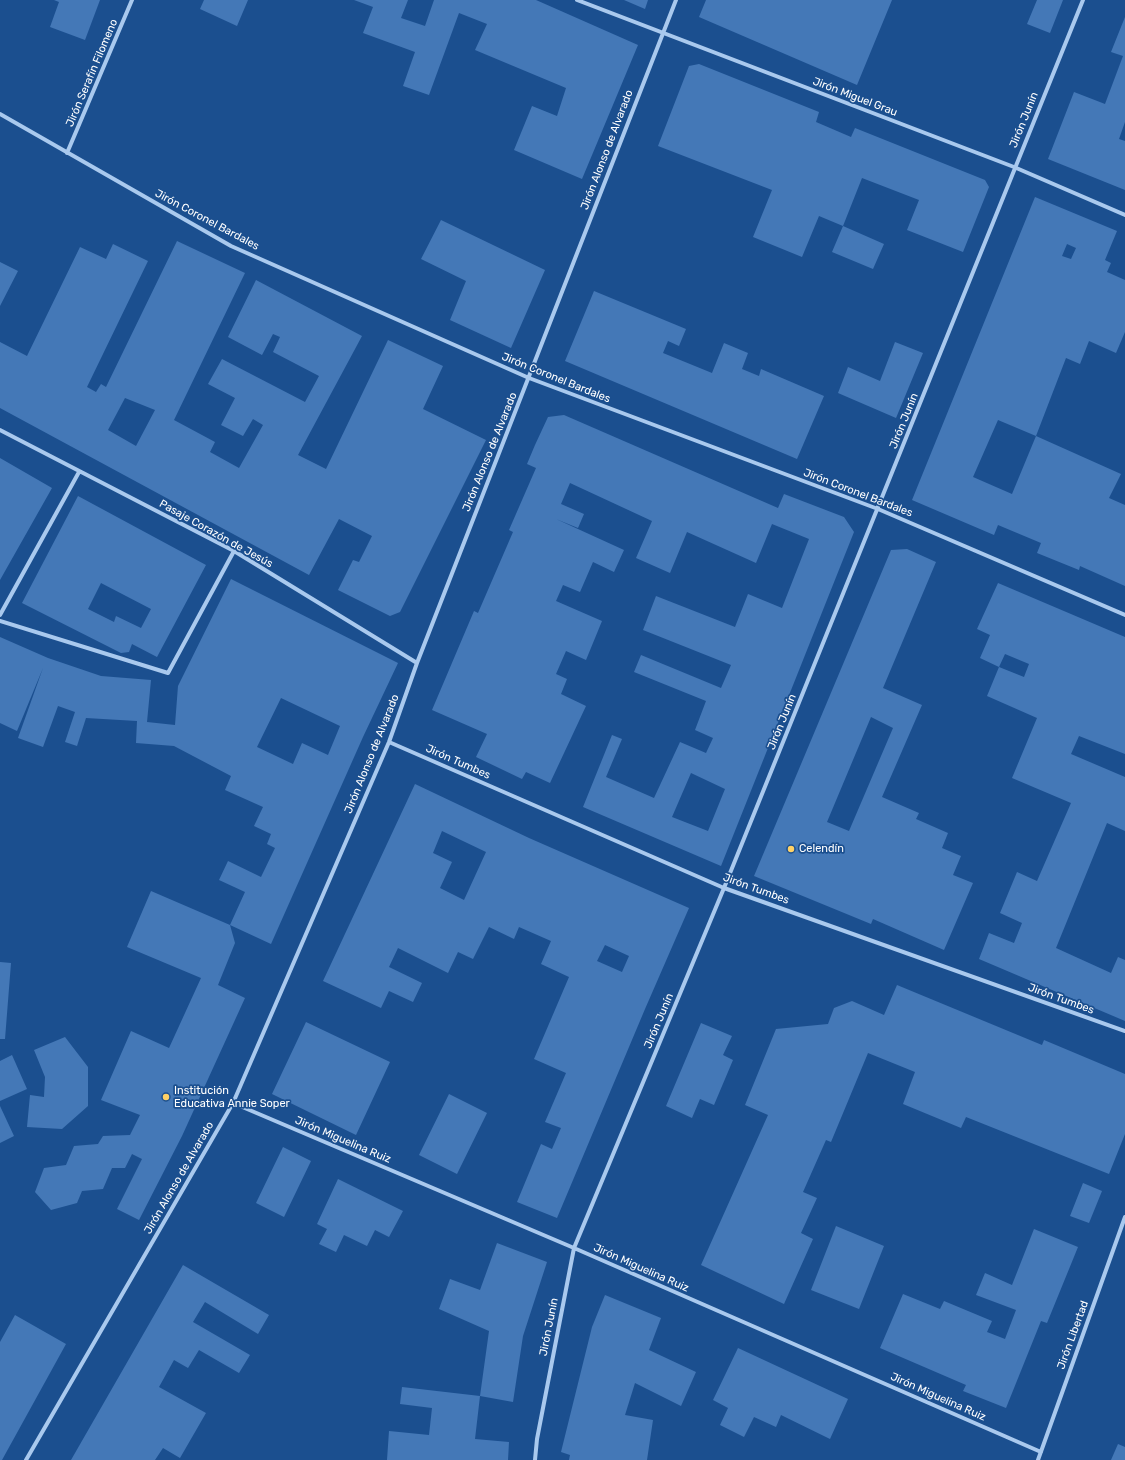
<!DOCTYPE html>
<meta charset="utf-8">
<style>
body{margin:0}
canvas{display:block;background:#1b4f8f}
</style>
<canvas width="1125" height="1460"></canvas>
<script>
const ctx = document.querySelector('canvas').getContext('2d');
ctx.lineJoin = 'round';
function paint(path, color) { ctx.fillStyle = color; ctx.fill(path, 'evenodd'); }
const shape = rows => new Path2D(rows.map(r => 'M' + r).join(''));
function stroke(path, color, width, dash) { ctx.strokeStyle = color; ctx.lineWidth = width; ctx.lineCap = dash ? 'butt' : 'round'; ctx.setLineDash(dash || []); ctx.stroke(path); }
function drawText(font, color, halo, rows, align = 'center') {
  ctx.font = font + ' Rubik,sans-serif'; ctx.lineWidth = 3.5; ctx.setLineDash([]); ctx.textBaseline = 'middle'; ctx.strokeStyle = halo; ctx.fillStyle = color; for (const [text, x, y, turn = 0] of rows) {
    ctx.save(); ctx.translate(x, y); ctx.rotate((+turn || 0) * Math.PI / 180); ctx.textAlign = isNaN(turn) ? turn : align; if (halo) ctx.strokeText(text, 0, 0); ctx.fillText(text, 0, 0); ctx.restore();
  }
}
const building = shape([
 [54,0,100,0,85,40,50,27,59,2],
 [204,0,248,0,237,26,200,9],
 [354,0,408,0,401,18,425,26,434,0,536,0,638,45,582,179,514,150,532,106,557,116,566,88,475,50,487,24,459,13,429,95,403,86,415,52,363,33,373,7],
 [624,0,648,0,645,9],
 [706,0,892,0,857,85,699,17],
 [1037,0,1063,0,1050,33,1027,24],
 [1125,17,1125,122,1119,139,1125,141,1125,190,1048,159,1074,92,1105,104,1123,56,1111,52],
 [699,64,819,112,816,122,851,137,855,128,985,180,989,187,963,252,907,230,919,200,862,178,843,226,884,244,873,269,832,252,843,226,819,216,802,257,753,237,772,190,658,146,689,66],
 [1035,197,1117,231,1105,260,1111,263,1107,272,1125,280,1125,332,1116,353,1089,341,1080,364,1066,358,1036,436,998,420,973,477,1012,494,1036,436,1121,474,1109,498,1125,505,1125,586,1080,566,1079,570,1037,553,1041,543,998,525,994,535,912,500],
 [1067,244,1076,248,1071,259,1062,256],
 [441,220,545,270,511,348,450,320,466,281,421,259],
 [177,241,245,273,174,420,215,442,210,452,239,468,263,425,253,419,243,436,221,425,235,398,208,384,222,359,305,402,319,376,273,352,280,337,273,334,262,355,228,337,256,280,362,336,298,455,326,469,388,340,443,366,423,409,486,440,400,612,390,616,338,590,353,560,359,562,372,536,339,519,309,575,0,408,0,342,27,356,80,247,106,259,113,244,148,261,87,387,96,392,101,384,106,387],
 [125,398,155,410,136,446,108,430],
 [0,262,18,271,0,306],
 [594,291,686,329,679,346,668,341,663,353,712,373,724,343,748,353,742,369,759,376,761,369,824,396,797,459,565,361],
 [895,342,923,353,896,418,838,393,848,367,880,381],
 [564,415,778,508,784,494,844,517,854,532,721,866,583,807,612,735,622,739,606,777,654,798,680,742,706,753,713,738,695,730,706,701,634,672,641,655,721,688,731,665,643,630,656,596,735,627,748,594,782,608,809,539,772,524,756,563,687,532,670,573,636,558,652,521,570,483,561,504,584,514,578,528,556,519,624,550,614,572,593,562,580,592,563,585,556,601,602,621,586,660,566,651,556,674,567,679,561,694,586,706,550,783,526,772,522,779,476,757,487,734,432,710,474,611,478,613,513,532,509,530,536,468,527,464,535,445,548,417],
 [691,773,725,789,708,831,672,817],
 [0,458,52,488,0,580],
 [78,496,206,565,157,657,132,644,129,652,121,653,22,603],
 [101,583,151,609,141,628,116,616,114,622,88,609],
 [907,549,936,562,883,688,922,705,882,797,919,813,916,819,948,833,942,848,961,856,953,875,973,883,944,950,873,919,871,924,754,876,891,550],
 [871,717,893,728,849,831,827,822],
 [231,579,398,663,363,737,271,944,230,925,245,892,219,880,228,861,261,877,275,848,267,844,271,834,254,826,263,807,225,790,231,776,174,746,136,743,137,721,86,718,77,746,65,742,75,712,58,706,43,747,18,738,43,668,17,731,0,723,0,637,48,658,101,676,151,680,147,722,175,725,178,686],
 [281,698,340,726,328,755,302,743,293,764,257,747],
 [998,583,1125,637,1125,754,1079,736,1071,754,1125,777,1125,831,1107,823,1056,948,1111,973,1118,957,1125,960,1125,1021,979,959,989,933,1014,943,1022,923,1000,913,1017,872,1037,881,1071,803,1012,778,1037,718,987,696,999,667,1024,677,1029,664,1005,654,999,667,980,658,990,635,977,629],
 [415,784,529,838,689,908,645,1009,557,1218,517,1202,541,1144,552,1149,561,1128,545,1122,566,1073,534,1059,569,977,541,964,551,941,519,927,514,939,489,927,473,959,458,952,448,973,398,948,389,967,422,983,413,1002,389,991,381,1008,323,981],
 [442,831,486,852,464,900,440,888,452,862,433,853],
 [605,945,629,956,622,972,597,961],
 [151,891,230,925,235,943,218,985,245,998,182,1136,139,1220,117,1209,142,1159,132,1154,125,1168,112,1168,103,1189,82,1191,77,1203,51,1210,35,1192,44,1168,66,1165,74,1146,98,1144,103,1136,130,1135,140,1115,101,1100,131,1031,169,1048,201,978,127,947],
 [0,962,11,963,5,1039,0,1039],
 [897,985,1042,1045,1044,1040,1125,1074,1125,1134,1109,1174,966,1117,961,1128,903,1104,915,1072,868,1053,831,1142,826,1140,803,1192,817,1198,801,1233,813,1239,784,1304,701,1265,768,1115,745,1105,776,1029,828,1024,834,1008,852,1001,884,1015],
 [306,1022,390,1062,356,1135,272,1094],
 [701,1023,732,1036,723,1055,733,1060,714,1105,700,1099,692,1118,666,1106],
 [65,1037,88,1067,88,1106,62,1129,27,1127,30,1095,44,1097,45,1077,34,1050],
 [12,1055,27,1089,0,1101,0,1061],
 [449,1094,487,1113,457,1174,419,1155],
 [0,1106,14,1136,0,1143],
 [283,1147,311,1161,284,1217,256,1203],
 [338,1179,403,1211,389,1237,375,1230,367,1246,344,1235,336,1252,319,1244,327,1229,317,1224],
 [1083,1183,1102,1191,1089,1223,1070,1216],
 [836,1226,884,1246,859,1309,811,1290],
 [1034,1229,1078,1247,1047,1323,1041,1321,1006,1408,963,1391,966,1385,880,1348,903,1294,940,1309,944,1301,992,1321,987,1332,1005,1339,1016,1310,976,1295,985,1273,1012,1285],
 [497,1243,547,1262,523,1336,513,1402,480,1396,489,1331,439,1309,450,1279,480,1290],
 [183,1265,269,1315,258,1334,205,1302,193,1322,250,1355,239,1373,199,1350,188,1368,174,1360,159,1387,206,1413,180,1458,163,1448,155,1460,71,1460],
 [605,1295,661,1318,649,1350,696,1372,681,1406,635,1383,625,1415,653,1420,647,1460,569,1460,570,1455,561,1452,592,1327],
 [15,1315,66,1344,2,1460,0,1460,0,1342],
 [738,1348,848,1399,830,1439,781,1415,776,1427,754,1417,744,1437,720,1425,728,1408,713,1400],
 [402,1387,480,1396,475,1439,509,1442,508,1460,387,1460,389,1431,429,1435,432,1408,400,1404],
 [1118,1444,1125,1447,1125,1460,1111,1460]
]);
const minor = shape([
 [577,0,1014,167,1125,215],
 [0,114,231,246,529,378,878,509,1125,615],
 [67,153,132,0],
 [0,430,234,551,417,663],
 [0,615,79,472],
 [0,621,168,673,234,551],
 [389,742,724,888,1125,1031],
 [233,1103,574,1248,1041,1452],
 [26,1460,233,1103,389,742,417,663,676,0],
 [535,1460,537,1439,574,1248,724,888,1083,0],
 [1038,1460,1125,1217]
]);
const markers = [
 [791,849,4,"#ffd166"],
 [166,1097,4,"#ffd166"]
];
const streetNames = [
 ["Jirón Serafín Filomeno",92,73,-67],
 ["Jirón Miguel Grau",855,97,21],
 ["Jirón Junín",1024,120,-68],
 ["Jirón Alonso de Alvarado",607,150,-69],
 ["Jirón Coronel Bardales",207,220,28],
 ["Jirón Coronel Bardales",556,378,22],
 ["Jirón Junín",904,421,-68],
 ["Jirón Alonso de Alvarado",490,452,-68],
 ["Jirón Coronel Bardales",858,493,21],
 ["Pasaje Corazón de Jesús",216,534,29],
 ["Jirón Junín",782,722,-68],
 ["Jirón Alonso de Alvarado",372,754,-68],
 ["Jirón Tumbes",458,762,24],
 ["Jirón Tumbes",756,889,20],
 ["Jirón Tumbes",1061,999,20],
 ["Jirón Junín",659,1021,-67],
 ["Jirón Miguelina Ruiz",343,1140,23],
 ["Jirón Alonso de Alvarado",179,1178,-60],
 ["Jirón Miguelina Ruiz",641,1268,24],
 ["Jirón Junín",549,1327,-79],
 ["Jirón Libertad",1073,1335,-70],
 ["Jirón Miguelina Ruiz",938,1397,24]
];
const poiNames = [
 ["Celendín",799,849],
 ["Institución",174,1091],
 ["Educativa Annie Soper",174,1104]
];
paint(building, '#4478b7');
stroke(minor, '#a9c9ee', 4);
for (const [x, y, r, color] of markers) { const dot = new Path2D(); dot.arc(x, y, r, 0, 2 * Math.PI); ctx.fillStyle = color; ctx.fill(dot); stroke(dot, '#1b4f8f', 1.5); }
drawText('11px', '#fff', '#1b4f8f', streetNames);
drawText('11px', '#fff', '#1b4f8f', poiNames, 'left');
</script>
